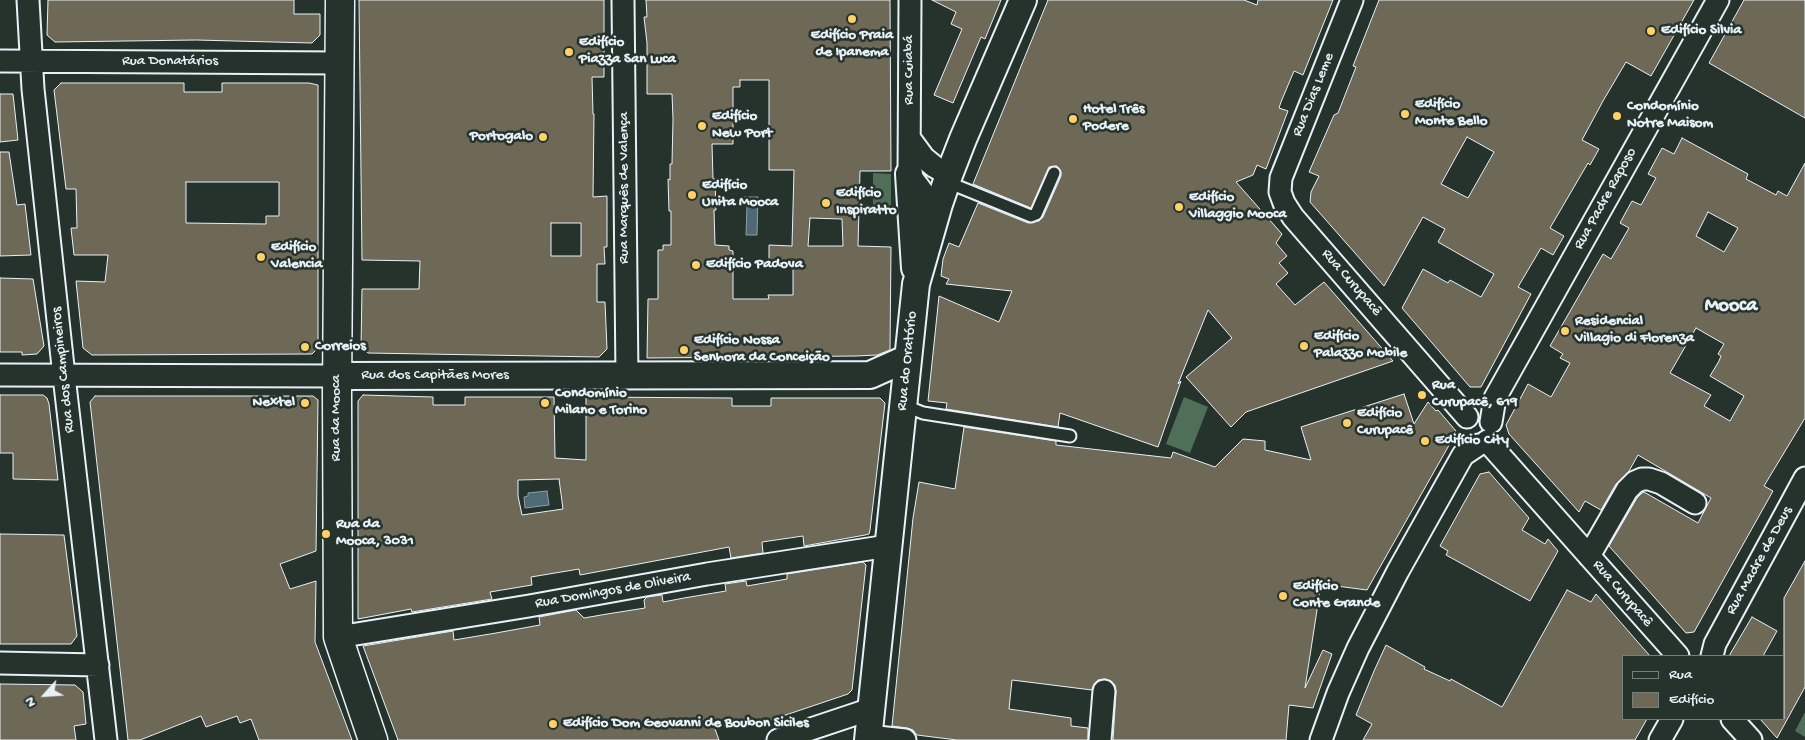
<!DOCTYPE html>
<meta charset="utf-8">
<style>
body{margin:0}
#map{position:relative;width:1805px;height:740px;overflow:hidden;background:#26332d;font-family:"Gochi Hand",sans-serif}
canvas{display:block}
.legend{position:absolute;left:1622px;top:655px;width:162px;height:65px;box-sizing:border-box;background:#26332d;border:1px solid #747f7e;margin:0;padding:6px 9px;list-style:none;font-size:15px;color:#e8f1f8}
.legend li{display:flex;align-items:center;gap:10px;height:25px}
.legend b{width:25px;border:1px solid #747f7e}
.north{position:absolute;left:20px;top:670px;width:50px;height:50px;-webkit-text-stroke:4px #26332d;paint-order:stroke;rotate:244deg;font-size:14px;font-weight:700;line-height:20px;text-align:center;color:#e8f1f8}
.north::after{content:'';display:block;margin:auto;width:18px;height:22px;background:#e8f1f8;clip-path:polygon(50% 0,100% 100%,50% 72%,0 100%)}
</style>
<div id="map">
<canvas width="1805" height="740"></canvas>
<ul class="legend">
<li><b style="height:6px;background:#26332d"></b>Rua</li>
<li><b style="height:14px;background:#6e6857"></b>Edifício</li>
</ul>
<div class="north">N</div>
</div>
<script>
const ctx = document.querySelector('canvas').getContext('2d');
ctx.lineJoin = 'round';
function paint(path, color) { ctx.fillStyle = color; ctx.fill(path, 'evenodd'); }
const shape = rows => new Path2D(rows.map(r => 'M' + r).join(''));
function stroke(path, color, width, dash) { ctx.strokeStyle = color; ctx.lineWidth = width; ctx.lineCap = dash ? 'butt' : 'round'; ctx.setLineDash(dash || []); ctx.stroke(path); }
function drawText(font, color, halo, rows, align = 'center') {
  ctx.font = font + ' "Gochi Hand",sans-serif'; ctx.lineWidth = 5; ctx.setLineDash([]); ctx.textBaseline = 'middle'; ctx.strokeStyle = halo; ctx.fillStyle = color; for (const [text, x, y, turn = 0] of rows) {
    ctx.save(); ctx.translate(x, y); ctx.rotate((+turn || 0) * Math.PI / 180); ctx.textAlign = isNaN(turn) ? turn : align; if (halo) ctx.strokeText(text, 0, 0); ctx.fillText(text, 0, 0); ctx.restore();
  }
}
const green = shape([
 [873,173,891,174,891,207,873,207],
 [1184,397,1208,407,1190,453,1166,444],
 [1805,712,1805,737,1795,731]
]);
const water = shape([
 [742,197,758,197,757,235,746,235,747,206,742,205,742,197],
 [547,491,549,505,525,508,524,497,528,496,528,493,547,491]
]);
const building = shape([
 [48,0,294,0,294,14,320,14,320,35,312,43,196,40,55,42,47,35,48,0],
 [359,0,604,0,604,77,592,77,593,114,594,114,593,197,607,196,607,247,604,247,605,264,597,264,597,302,605,302,607,349,599,357,368,353,361,347,362,289,419,289,420,261,362,260,359,0],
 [551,223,581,223,581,256,551,256,551,223],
 [646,0,890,0,891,171,860,171,858,246,891,247,890,350,877,355,856,356,647,358,648,299,658,299,658,250,663,250,663,245,671,245,671,211,669,211,668,179,670,180,670,164,672,164,673,119,672,94,647,94,647,43,644,17,647,17,646,0],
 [740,80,769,80,769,170,794,170,792,246,769,245,769,265,793,266,793,295,768,295,769,299,733,299,733,251,729,250,729,246,715,245,714,210,716,210,715,179,713,179,712,144,733,144,733,87,740,87,740,80],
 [810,218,842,219,843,246,808,246,810,218],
 [932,0,1001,0,985,39,981,37,953,103,934,95,962,29,951,24,956,12,932,0],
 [1048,0,1244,0,1257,5,1258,0,1333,0,1303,75,1294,71,1281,102,1279,108,1288,111,1266,169,1257,165,1253,175,1236,182,1282,234,1276,243,1287,256,1279,263,1288,273,1276,284,1295,305,1324,282,1393,361,1246,412,1231,427,1186,377,1232,338,1208,310,1178,384,1181,381,1158,447,1060,413,1058,427,946,409,947,403,928,401,939,296,999,322,1012,291,946,284,949,279,941,276,943,259,949,243,959,247,978,203,1028,223,1039,221,1043,217,1061,176,1061,172,1057,166,1049,167,1031,208,973,184,1048,0],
 [1379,0,1694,0,1651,76,1626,62,1603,101,1582,140,1599,149,1590,165,1588,163,1550,228,1564,236,1553,255,1541,248,1518,287,1531,294,1481,387,1470,387,1402,308,1423,269,1448,283,1450,280,1481,297,1494,274,1438,242,1445,229,1423,217,1384,286,1310,202,1311,192,1319,176,1309,172,1334,115,1338,113,1356,67,1353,66,1379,0],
 [1467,137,1494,152,1468,198,1441,184,1467,137],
 [1744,0,1805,0,1805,118,1709,63,1744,0],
 [61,83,184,83,184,92,222,92,222,83,309,83,318,85,318,348,312,354,92,355,83,348,76,281,105,282,108,255,74,255,71,228,77,228,76,189,66,189,54,90,61,83],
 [186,182,279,182,279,216,266,216,266,224,186,223,186,182],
 [0,94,13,94,18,140,0,142,0,94],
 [1682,138,1748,174,1746,179,1776,195,1778,191,1787,196,1805,163,1805,418,1764,486,1773,491,1694,632,1686,633,1609,546,1637,498,1642,493,1644,492,1698,523,1711,498,1638,455,1629,471,1616,484,1601,510,1585,501,1579,512,1509,434,1506,425,1528,384,1551,397,1570,363,1560,358,1563,354,1550,346,1603,254,1611,259,1629,228,1620,223,1627,210,1632,201,1641,205,1656,178,1648,174,1662,148,1674,154,1682,138],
 [1708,212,1738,228,1724,252,1696,236,1708,212],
 [1696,328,1724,344,1718,354,1721,356,1719,361,1710,376,1744,396,1730,421,1704,406,1711,395,1670,373,1696,328],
 [0,152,9,152,17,205,25,204,31,255,0,256,0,152],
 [0,278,33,279,44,346,37,354,22,355,22,352,0,352,0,278],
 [1404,394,1414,424,1428,402,1436,411,1438,410,1456,431,1451,439,1452,440,1367,590,1321,584,1305,688,1323,650,1332,654,1313,708,1289,705,1286,740,1113,740,1116,692,1115,685,1111,681,1105,679,1098,680,1094,684,1092,690,1012,680,1009,709,1071,718,1071,726,1088,728,1088,740,957,740,917,735,913,730,907,728,892,726,913,518,919,482,955,489,964,427,1056,441,1056,445,1171,458,1173,452,1215,467,1243,439,1265,441,1265,450,1311,460,1301,427,1404,394],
 [0,395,43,395,47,398,49,404,58,480,13,479,13,453,0,453,0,395],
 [363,395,433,397,433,405,465,405,465,397,554,397,555,458,586,460,586,397,732,398,732,406,771,406,771,398,880,398,885,403,870,530,869,534,865,535,804,546,803,536,762,542,763,553,731,558,729,547,580,575,579,569,531,577,532,585,490,592,492,599,412,612,411,609,358,619,358,401,363,395],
 [559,479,563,509,522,515,518,496,518,480,559,479],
 [95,396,313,396,318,400,316,551,280,564,290,589,316,581,315,642,352,740,259,740,251,719,240,723,237,716,206,727,201,716,140,740,128,740,90,402,95,396],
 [1489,472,1529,518,1522,530,1545,544,1548,539,1558,551,1530,601,1446,555,1448,551,1440,546,1480,474,1489,472],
 [0,534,64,535,77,636,71,644,0,644,0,534],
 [1805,561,1805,687,1777,738,1760,719,1784,719,1784,598,1805,561],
 [863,562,866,565,865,574,852,690,848,694,753,726,750,717,715,729,719,740,398,740,363,646,453,631,454,640,496,633,540,625,539,617,576,610,584,618,607,614,645,608,644,600,647,597,662,595,663,602,684,598,726,591,725,584,746,581,747,586,787,579,787,574,863,562],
 [1567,590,1591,602,1596,594,1650,656,1624,656,1624,719,1647,719,1635,740,1363,740,1372,724,1356,715,1374,671,1386,645,1425,667,1424,669,1450,681,1451,679,1502,707,1567,590],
 [1752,617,1777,631,1763,656,1729,656,1752,617],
 [0,684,75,685,83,692,86,724,74,726,76,740,0,740,0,684]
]);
const service = shape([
 [947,182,1031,216,1036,214,1054,173],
 [903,405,923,413,1070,436]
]);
const minor = shape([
 [28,0,33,89,64,376,106,740],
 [623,0,627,376],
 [910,0,909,174,928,199,939,204],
 [1352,0,1281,178,1280,192,1284,203,1293,217,1467,417],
 [0,61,340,63],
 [910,139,924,158,935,167,949,175],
 [0,375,337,376],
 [1491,422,1495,398,1718,0],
 [1487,441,1678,656],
 [1589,556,1627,490,1635,482,1642,479,1649,479,1661,483,1695,503],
 [338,637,529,606,707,574,888,546],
 [1712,656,1715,644,1805,478],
 [0,663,98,665],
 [1732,719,1751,740],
 [868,736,905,740],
 [778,740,871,709],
 [1100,740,1104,691],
 [1321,740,1338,693,1358,648,1398,571,1463,455,1478,445],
 [1660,740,1672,719]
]);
const tertiary = shape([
 [909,174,915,268],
 [337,376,870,375,908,358],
 [868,740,916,284,939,204,949,175,963,139,1023,0]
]);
const secondary = shape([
 [340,0,337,394,338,637,373,740]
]);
const markers = [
 [852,19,5,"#ffd166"],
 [1651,31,5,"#ffd166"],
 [569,52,5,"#ffd166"],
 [1405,114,5,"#ffd166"],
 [1617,116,5,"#ffd166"],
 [1073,119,5,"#ffd166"],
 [702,126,5,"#ffd166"],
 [543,137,5,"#ffd166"],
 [692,195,5,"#ffd166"],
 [826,203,5,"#ffd166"],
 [1179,207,5,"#ffd166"],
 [261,257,5,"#ffd166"],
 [696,265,5,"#ffd166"],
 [1565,331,5,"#ffd166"],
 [1304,346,5,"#ffd166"],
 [305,347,5,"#ffd166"],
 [684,350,5,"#ffd166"],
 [1422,395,5,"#ffd166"],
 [305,403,5,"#ffd166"],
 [545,403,5,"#ffd166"],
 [1347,423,5,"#ffd166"],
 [1425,441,5,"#ffd166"],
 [326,534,5,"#ffd166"],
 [1283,596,5,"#ffd166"],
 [553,724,5,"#ffd166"]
];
const poiNames = [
 ["Edifício Silvia",1661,31],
 ["Edifício Praia",852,36,"center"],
 ["de Ipanema",852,53,"center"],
 ["Edifício",579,43],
 ["Piazza San Luca",579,60],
 ["Edifício",1415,105],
 ["Monte Bello",1415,122],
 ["Condomínio",1627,107],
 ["Notre Maisom",1627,124],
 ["Hotel Três",1083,110],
 ["Podere",1083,127],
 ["Edifício",712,117],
 ["New Port",712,134],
 ["Portogalo",533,137,"right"],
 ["Edifício",702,186],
 ["Unita Mooca",702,203],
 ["Edifício",836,194],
 ["Inspiratto",836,211],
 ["Edifício",1189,198],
 ["Villaggio Mooca",1189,215],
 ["Edifício",271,248],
 ["Valencia",271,265],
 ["Edifício Padova",706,265],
 ["Residencial",1575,322],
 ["Villagio di Florenza",1575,339],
 ["Edifício",1314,337],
 ["Palazzo Mobile",1314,354],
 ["Edifício Nossa",694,341],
 ["Senhora da Conceição",694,358],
 ["Correios",315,347],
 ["Rua",1432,386],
 ["Curupacê, 619",1432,403],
 ["Condomínio",555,394],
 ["Milano e Torino",555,411],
 ["Nextel",295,403,"right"],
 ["Edifício",1357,414],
 ["Curupacê",1357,431],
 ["Edifício City",1435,441],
 ["Rua da",336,525],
 ["Mooca, 3031",336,542],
 ["Edifício",1293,587],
 ["Conte Grande",1293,604],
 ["Edifício Dom Geovanni de Boubon Siciles",563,724]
];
const streetNames = [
 ["Rua Donatários",170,62],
 ["Rua Cuiabá",910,70,-90],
 ["Rua Dias Leme",1314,95,-68],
 ["Rua Marquês de Valença",625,188,-90],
 ["Rua Padre Raposo",1606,199,-61],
 ["Rua Curupacê",1351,283,49],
 ["Rua do Oratório",908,361,-84],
 ["Rua dos Campineiros",64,370,-96],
 ["Rua dos Capitães Mores",435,376],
 ["Rua da Mooca",337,418,-90],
 ["Rua Madre de Deus",1760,561,-61],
 ["Rua Domingos de Oliveira",613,591,-10],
 ["Rua Curupacê",1622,594,49]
];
const districtNames = [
 ["Mooca",1731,307]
];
paint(green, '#4f6f59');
paint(water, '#4f6a74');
stroke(water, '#8ca0a9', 1);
paint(building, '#6e6857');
stroke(building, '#e8f1f8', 1);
stroke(service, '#e8f1f8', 15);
stroke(minor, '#e8f1f8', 25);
stroke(tertiary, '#e8f1f8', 30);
stroke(secondary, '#e8f1f8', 31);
stroke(service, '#26332d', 11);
stroke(minor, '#26332d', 21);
stroke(tertiary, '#26332d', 26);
stroke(secondary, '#26332d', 28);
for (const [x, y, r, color] of markers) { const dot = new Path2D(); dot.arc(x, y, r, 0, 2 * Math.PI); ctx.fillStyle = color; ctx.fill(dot); stroke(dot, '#26332d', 2); }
drawText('bold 15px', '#e8f1f8', '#26332d', poiNames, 'left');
drawText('15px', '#e8f1f8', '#26332d', streetNames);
drawText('bold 20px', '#e8f1f8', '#26332d', districtNames);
</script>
